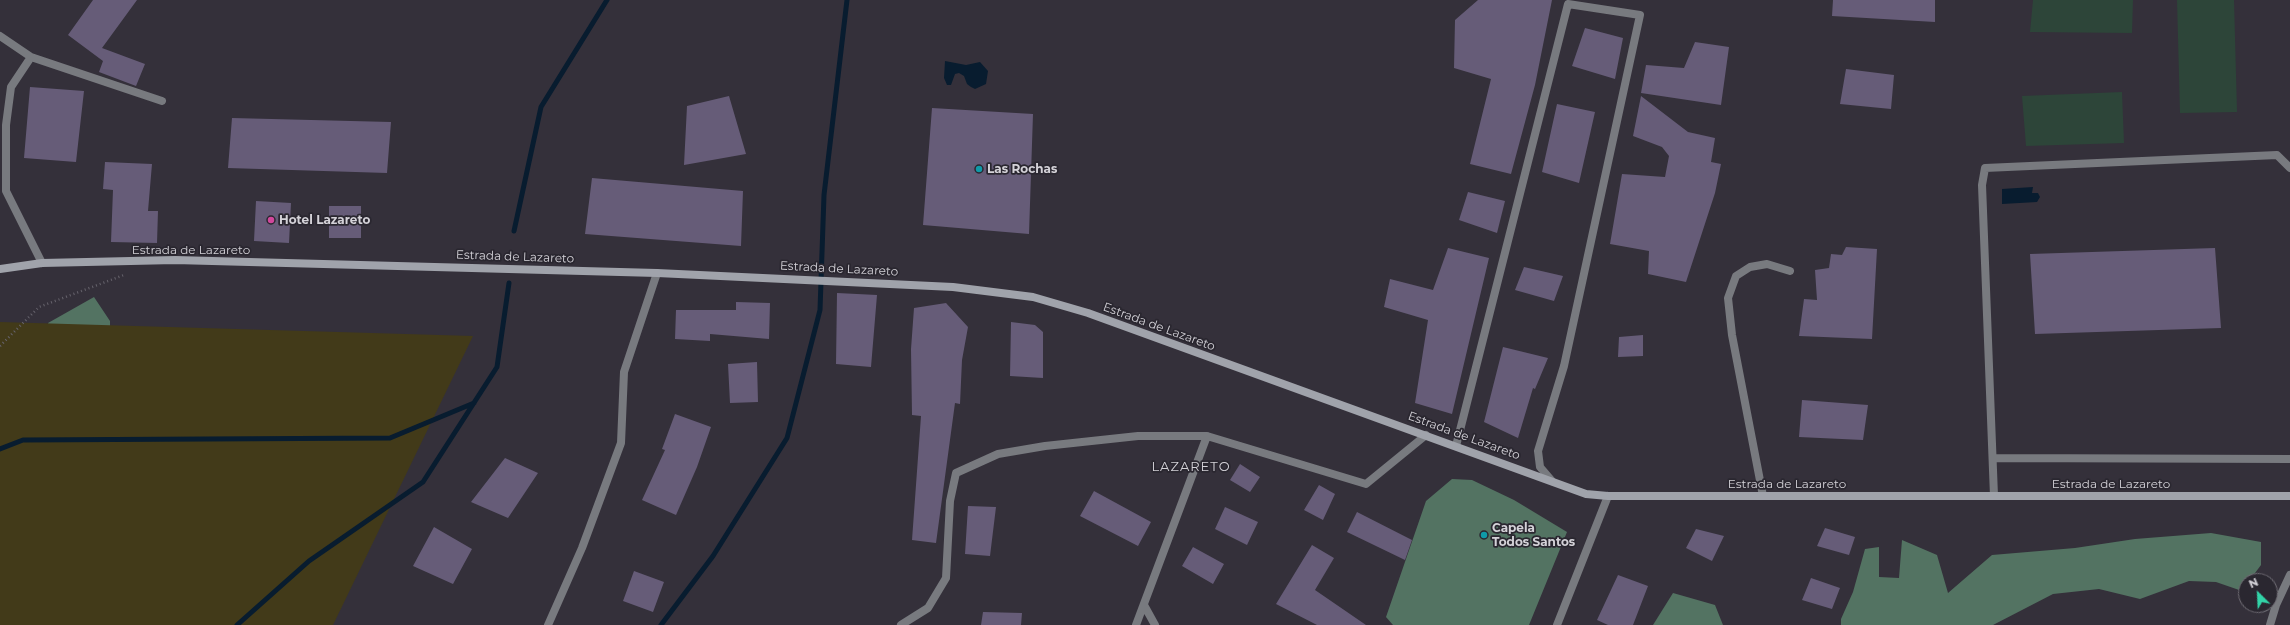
<!DOCTYPE html>
<style>
body{margin:0}
#map{position:relative;width:2290px;height:625px;overflow:hidden;background:#34303a;font-family:Montserrat,sans-serif}
canvas{display:block}
.north{position:absolute;left:2238px;top:573px;width:40px;height:40px;box-sizing:border-box;background:#2a2730;border:1px solid #6e6b73;border-radius:50%;rotate:336deg;font-size:11px;font-weight:700;line-height:16px;text-align:center;color:#d4d2d8}
.north::after{content:'';display:block;margin:auto;width:14px;height:18px;background:#32d4a8;clip-path:polygon(50% 0,100% 100%,50% 72%,0 100%)}
</style>
<div id="map">
<canvas width="2290" height="625"></canvas>
<div class="north">N</div>
</div>
<script>
const ctx = document.querySelector('canvas').getContext('2d');
ctx.lineJoin = 'round';
function paint(path, color) { ctx.fillStyle = color; ctx.fill(path, 'evenodd'); }
const shape = rows => new Path2D(rows.map(r => 'M' + r).join(''));
function stroke(path, color, width, dash) { ctx.strokeStyle = color; ctx.lineWidth = width; ctx.lineCap = dash ? 'butt' : 'round'; ctx.setLineDash(dash || []); ctx.stroke(path); }
function drawText(font, color, halo, rows, align = 'center') {
  ctx.font = font + ' Montserrat,sans-serif'; ctx.lineWidth = 3.5; ctx.setLineDash([]); ctx.textBaseline = 'middle'; ctx.strokeStyle = halo; ctx.fillStyle = color; for (const [text, x, y, turn = 0] of rows) {
    ctx.save(); ctx.translate(x, y); ctx.rotate((+turn || 0) * Math.PI / 180); ctx.textAlign = isNaN(turn) ? turn : align; if (halo) ctx.strokeText(text, 0, 0); ctx.fillText(text, 0, 0); ctx.restore();
  }
}
const green = shape([
 [2033,0,2133,0,2132,33,2030,32],
 [2177,0,2234,0,2237,112,2180,113],
 [2122,92,2124,143,2026,146,2022,96]
]);
const forest = shape([
 [94,297,110,321,110,349,53,343,48,323],
 [1452,479,1472,480,1514,500,1567,532,1529,625,1393,625,1386,617,1426,501],
 [2211,533,2261,542,2261,565,2249,581,2246,581,2246,586,2242,591,2216,582,2189,581,2140,599,2099,589,2053,594,1993,625,1841,625,1841,619,1853,592,1865,549,1879,547,1879,577,1899,578,1902,540,1937,555,1948,593,1992,555,2075,548,2135,539],
 [1673,593,1715,605,1723,625,1653,625]
]);
const sand = shape([
 [0,322,473,336,333,625,0,625]
]);
const water = shape([
 [945,61,966,65,980,62,988,71,986,84,975,89,971,87,967,84,964,76,959,73,955,74,951,85,947,85,944,78],
 [2033,187,2032,193,2038,193,2040,197,2037,202,2002,204,2002,189]
]);
const stream = shape([
 [514,231,541,107,607,0],
 [0,449,23,440,390,438,474,403],
 [237,625,309,561,423,482,497,367,509,283],
 [661,625,713,556,787,438,820,310,824,195,847,0]
]);
const building = shape([
 [93,0,137,0,102,48,145,64,136,86,99,72,103,61,68,35],
 [1478,0,1552,0,1535,85,1511,174,1470,164,1491,79,1454,68,1455,20],
 [1833,0,1935,0,1935,22,1832,16],
 [1585,28,1623,38,1615,79,1572,66],
 [1695,42,1729,47,1721,105,1641,93,1646,65,1684,68],
 [1846,69,1894,75,1891,109,1840,104],
 [30,87,84,91,76,162,24,158],
 [729,96,746,154,684,165,687,106],
 [1641,96,1688,132,1715,138,1711,162,1721,164,1715,193,1686,282,1648,274,1649,251,1610,244,1622,174,1665,177,1669,156,1662,147,1633,136],
 [1557,104,1595,112,1579,183,1542,172],
 [932,108,1033,114,1029,234,923,225],
 [232,118,391,122,387,173,228,168],
 [105,162,152,164,148,211,158,211,157,243,111,242,113,190,103,189],
 [592,178,743,191,741,246,585,234],
 [1468,192,1505,201,1497,233,1459,220],
 [256,201,291,203,289,243,254,241],
 [329,206,361,206,361,238,329,238],
 [1846,247,1877,249,1872,339,1799,336,1804,299,1817,300,1815,270,1829,268,1831,254,1842,255],
 [1448,248,1489,258,1452,414,1415,403,1428,320,1384,307,1390,279,1433,290],
 [2215,248,2221,328,2035,334,2030,254],
 [1524,267,1563,276,1554,301,1515,290],
 [837,293,877,295,871,367,836,364],
 [736,302,770,303,769,339,710,334,710,341,675,339,676,310,736,310],
 [946,303,968,327,962,360,960,404,955,403,936,543,912,540,921,416,912,415,911,349,914,308],
 [1011,322,1035,325,1043,332,1043,378,1010,376],
 [1643,335,1643,356,1618,357,1619,337],
 [1503,347,1548,358,1535,389,1533,388,1518,438,1484,422],
 [757,362,758,402,730,403,728,364],
 [1802,400,1868,405,1863,440,1799,437],
 [675,414,711,427,697,467,676,515,642,500,665,450,662,449],
 [505,458,538,473,508,518,471,502],
 [1240,464,1260,477,1250,492,1230,480],
 [1319,485,1335,494,1323,520,1304,510],
 [1094,491,1151,522,1138,546,1080,516],
 [968,506,996,507,990,556,965,554],
 [1225,507,1258,522,1247,545,1215,529],
 [1357,512,1412,540,1405,560,1347,532],
 [434,527,472,549,453,584,413,566],
 [1825,528,1855,537,1849,555,1817,546],
 [1696,529,1724,536,1712,561,1686,548],
 [1312,545,1334,558,1315,590,1366,625,1317,625,1276,604],
 [1193,547,1224,564,1213,584,1182,566],
 [634,571,664,582,653,612,623,601],
 [1618,575,1648,586,1633,625,1608,625,1597,620],
 [1811,578,1840,588,1832,609,1802,600],
 [983,612,1022,613,1021,625,981,625]
]);
const path = shape([
 [0,346,39,307,124,275]
]);
const lane = shape([
 [0,36,31,57,11,87,6,125,6,191,42,263],
 [31,57,162,101],
 [1456,446,1568,4,1640,15,1564,366,1538,451,1540,467,1552,481],
 [1993,458,2290,459],
 [1763,496,1732,335,1728,298,1736,276,1750,267,1767,264,1790,271],
 [1994,496,1982,185,1985,168,2277,155,2290,168],
 [1144,605,1155,625],
 [548,625,582,548,621,443,624,372,657,273],
 [901,625,928,608,946,578,950,501,956,473,998,454,1045,446,1138,436,1207,436],
 [1136,625,1207,436,1366,484,1426,435],
 [1557,625,1608,496]
]);
const street = shape([
 [2270,625,2276,605,2290,575]
]);
const secondary = shape([
 [0,269,42,263,175,260,657,273,953,287,1033,297,1088,313,1586,494,1608,496,2290,496]
]);
const markers = [
 [979,169,4,"#0f9aa8"],
 [271,220,4,"#d1479c"],
 [1484,535,4,"#0f9aa8"]
];
const poiNames = [
 ["Las Rochas",987,169],
 ["Hotel Lazareto",279,220],
 ["Capela",1492,528],
 ["Todos Santos",1492,542]
];
const streetNames = [
 ["Estrada de Lazareto",191,250],
 ["Estrada de Lazareto",515,257,2],
 ["Estrada de Lazareto",839,269,3],
 ["Estrada de Lazareto",1159,327,20],
 ["Estrada de Lazareto",1464,436,20],
 ["Estrada de Lazareto",1787,484],
 ["Estrada de Lazareto",2111,484]
];
const neighbourhoodNames = [
 ["LAZARETO",1191,467]
];
paint(green, '#2d4539');
paint(forest, '#537362');
paint(sand, '#423a19');
paint(water, '#081c2f');
stroke(stream, '#081c2f', 5);
paint(building, '#665c78');
stroke(path, '#66636c', 2.5, [1, 3]);
stroke(lane, '#787a7f', 8);
stroke(street, '#787a7f', 8);
stroke(secondary, '#a0a3ab', 8);
for (const [x, y, r, color] of markers) { const dot = new Path2D(); dot.arc(x, y, r, 0, 2 * Math.PI); ctx.fillStyle = color; ctx.fill(dot); stroke(dot, '#2a2730', 1.5); }
drawText('bold 12px', '#d4d2d8', '#2a2730', poiNames, 'left');
drawText('12px', '#d4d2d8', '#2a2730', streetNames);
ctx.letterSpacing = '1px';
drawText('13px', '#d4d2d8', '#2a2730', neighbourhoodNames);
ctx.letterSpacing = '0px';
</script>
